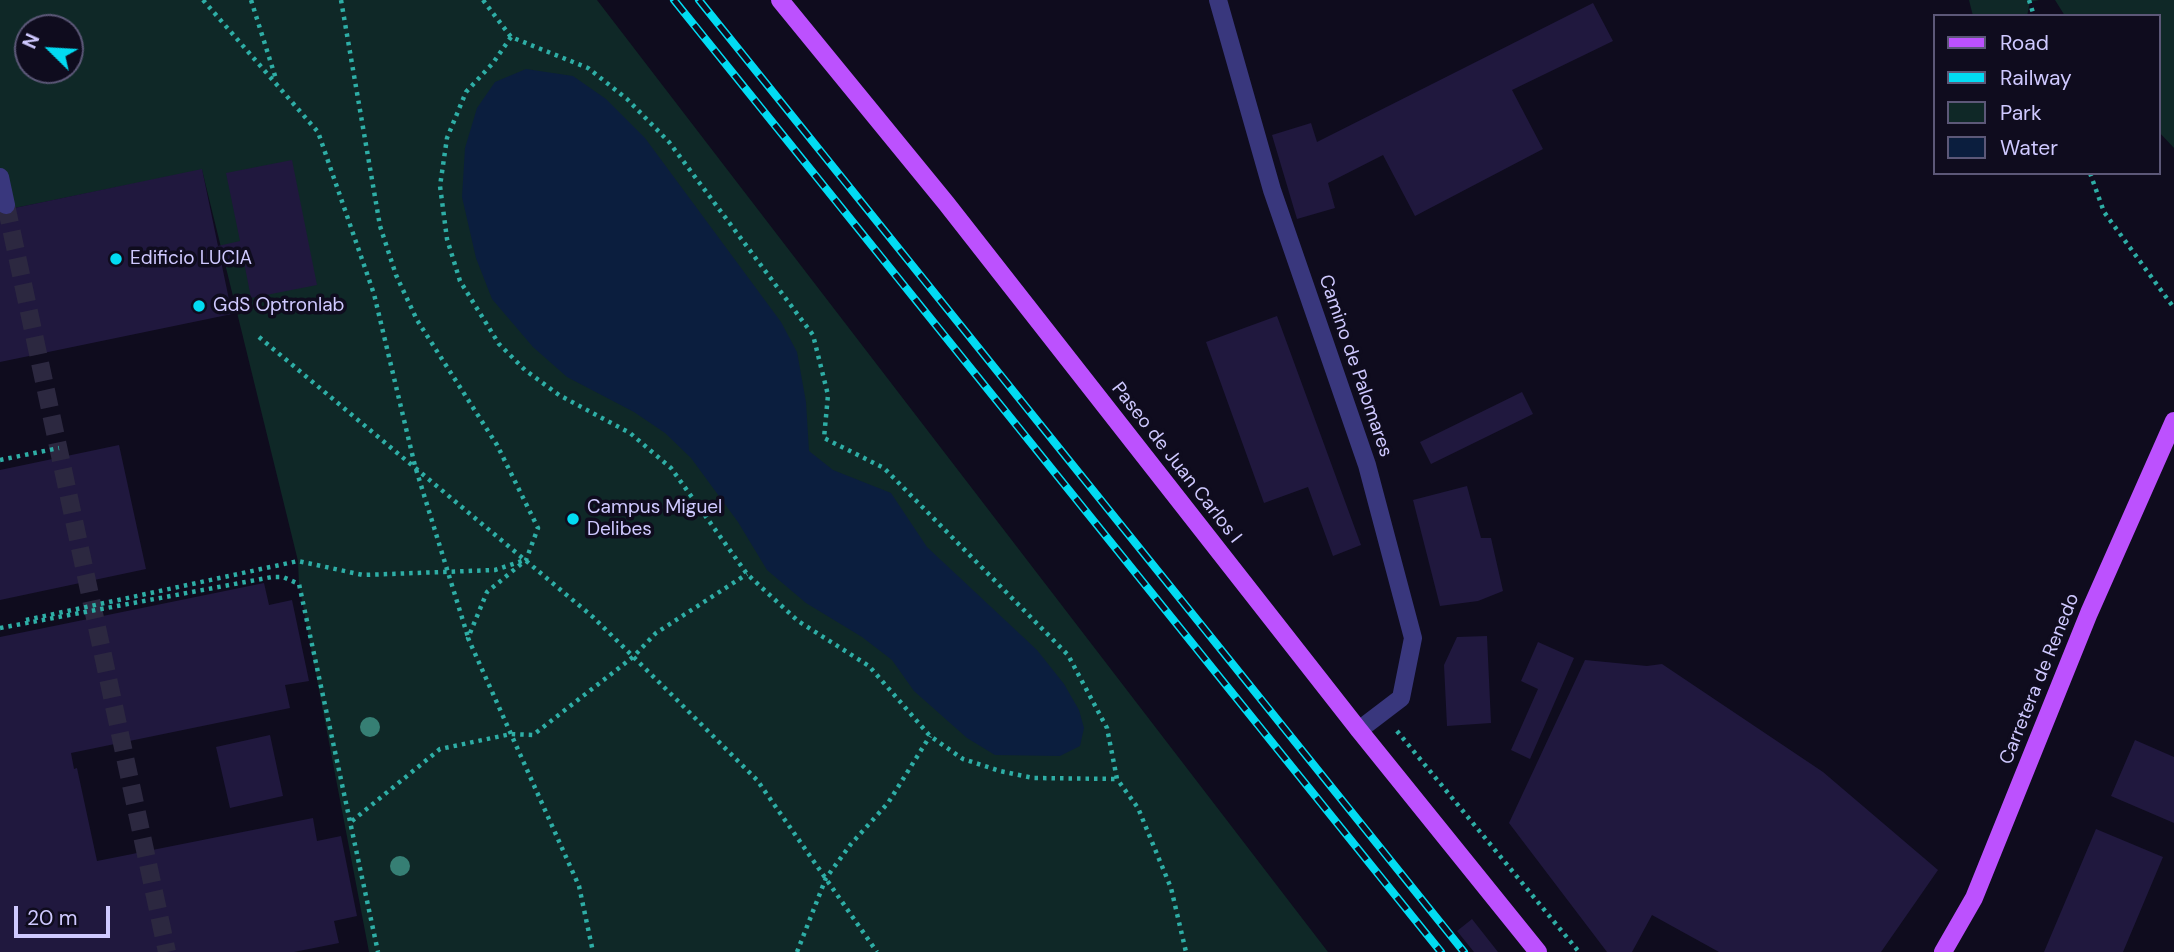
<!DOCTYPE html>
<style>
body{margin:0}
#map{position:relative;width:2174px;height:952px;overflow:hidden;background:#0f0c1e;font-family:"DM Sans",sans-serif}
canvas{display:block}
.legend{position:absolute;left:1933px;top:14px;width:228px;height:161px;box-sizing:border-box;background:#0f0c1e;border:2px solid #5c5878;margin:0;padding:9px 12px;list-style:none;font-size:21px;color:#cfc9ff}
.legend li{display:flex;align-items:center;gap:14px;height:35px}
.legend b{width:35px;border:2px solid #5c5878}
.north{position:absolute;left:14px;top:14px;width:70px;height:70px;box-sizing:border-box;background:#0f0c1e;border:2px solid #5c5878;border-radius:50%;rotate:294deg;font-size:19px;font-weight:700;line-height:28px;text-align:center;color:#cfc9ff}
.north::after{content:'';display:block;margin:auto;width:24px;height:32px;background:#02dbf2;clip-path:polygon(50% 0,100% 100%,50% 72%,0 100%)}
.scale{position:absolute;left:14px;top:906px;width:96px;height:32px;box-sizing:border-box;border:4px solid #cfc9ff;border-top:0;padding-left:9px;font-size:21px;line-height:24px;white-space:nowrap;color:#cfc9ff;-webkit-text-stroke:5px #0f0c1e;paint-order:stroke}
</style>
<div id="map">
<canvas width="2174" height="952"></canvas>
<ul class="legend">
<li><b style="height:9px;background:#bc51fe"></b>Road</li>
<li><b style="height:9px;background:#02dbf2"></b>Railway</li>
<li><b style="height:19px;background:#0f2827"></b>Park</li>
<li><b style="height:19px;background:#0b1e3e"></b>Water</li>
</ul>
<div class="north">N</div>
<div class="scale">20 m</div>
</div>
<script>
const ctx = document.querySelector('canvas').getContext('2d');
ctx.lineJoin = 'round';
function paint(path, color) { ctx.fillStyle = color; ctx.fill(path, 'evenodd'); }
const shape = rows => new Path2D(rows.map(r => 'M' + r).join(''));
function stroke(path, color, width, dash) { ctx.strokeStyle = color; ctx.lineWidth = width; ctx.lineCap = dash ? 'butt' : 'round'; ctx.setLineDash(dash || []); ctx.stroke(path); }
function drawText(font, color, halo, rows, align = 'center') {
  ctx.font = font + ' "DM Sans",sans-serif'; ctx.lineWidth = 7; ctx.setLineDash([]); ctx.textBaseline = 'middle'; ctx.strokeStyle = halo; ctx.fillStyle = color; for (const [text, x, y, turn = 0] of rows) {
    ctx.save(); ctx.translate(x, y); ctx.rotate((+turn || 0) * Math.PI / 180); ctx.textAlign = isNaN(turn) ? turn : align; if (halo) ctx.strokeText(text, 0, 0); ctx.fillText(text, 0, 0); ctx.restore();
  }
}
const green = shape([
 [0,0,597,0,1328,952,369,952,299,585,298,561,202,170,0,211],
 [28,28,70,28,70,70,28,70],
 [1969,0,2039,0,2030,2,2027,16,1973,16],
 [2055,0,2174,0,2174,148,2158,131,2158,16,2065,16]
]);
const water = shape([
 [526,69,573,76,606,99,645,138,781,322,797,352,806,402,809,451,833,470,891,493,927,547,1037,650,1064,684,1079,710,1084,728,1080,746,1060,756,995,755,967,738,914,691,892,660,862,637,806,603,767,570,738,522,691,458,665,433,634,412,567,377,533,347,492,299,476,258,462,197,465,148,477,108,495,82]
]);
const building = shape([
 [1593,3,1613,41,1512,90,1543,149,1415,216,1383,155,1328,183,1335,208,1297,219,1272,135,1311,123,1317,142],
 [292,160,317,285,251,298,243,257,221,261,232,314,0,362,0,211,202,169,218,246,240,241,226,173],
 [1277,316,1361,545,1333,556,1308,487,1264,503,1206,342],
 [1522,392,1533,414,1431,464,1420,442],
 [119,445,146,569,0,600,0,470],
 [1467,486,1481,538,1491,538,1503,591,1478,601,1440,606,1413,500],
 [264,583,269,605,292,600,309,681,285,685,290,708,71,753,74,769,77,768,97,861,313,818,317,841,341,836,357,916,334,921,339,943,294,952,0,952,0,637],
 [1487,636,1491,723,1447,726,1444,665,1457,637],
 [1538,642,1574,658,1530,759,1511,750,1538,689,1521,681],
 [1585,660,1647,666,1662,664,1823,772,1938,870,1881,952,1719,952,1652,915,1632,952,1607,952,1509,823],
 [270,735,283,796,230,808,216,747],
 [2135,740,2174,757,2174,823,2111,796],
 [2096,829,2163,857,2123,952,2044,952],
 [1472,919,1498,952,1474,952,1457,931]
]);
const minorTunnel = shape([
 [6,205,167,952]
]);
const path = shape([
 [203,0,318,132,374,294,415,466,468,637],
 [251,0,276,79],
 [341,0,380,226,396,275,417,320,497,445,538,528,526,560,487,592,468,638,579,886,593,952],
 [483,0,511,37,588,68,627,99,669,142,813,335,828,395,824,438,884,468,1068,655,1107,728,1117,779,1138,808,1171,888,1186,952],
 [2029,0,2034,16],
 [511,37,493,63,466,92,447,138,440,186,447,239,460,281,499,344,525,370,559,395,630,433,671,468,747,574,798,621,869,666,930,736,963,759,1000,771,1033,778,1117,779],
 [2090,173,2104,212,2174,308],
 [259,337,593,617,672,695,757,780,877,952],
 [0,460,59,448],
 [26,620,298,561,363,575,495,570,522,561],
 [0,628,272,577,283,577,299,584,378,952],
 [1397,731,1579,952],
 [352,821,440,749,511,734,533,735,633,657,656,633,747,574],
 [797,952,826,878,851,844,888,803,930,736]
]);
const minor = shape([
 [1218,0,1272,190,1367,465,1413,638,1401,698,1359,730],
 [0,177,6,205]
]);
const major = shape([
 [780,0,946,203,1359,730,1538,952],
 [1943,952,1974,898,2089,613,2174,421]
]);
const rail = shape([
 [674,0,1441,952],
 [699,0,1464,952]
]);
const trees = [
 [370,727],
 [400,866]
];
const markers = [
 [116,259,7,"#02dbf2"],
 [199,306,7,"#02dbf2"],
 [573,519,7,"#02dbf2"]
];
const poiNames = [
 ["Edificio LUCIA",130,259],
 ["GdS Optronlab",213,306],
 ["Campus Miguel",587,508],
 ["Delibes",587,530]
];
const streetNames = [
 ["Camino de Palomares",1355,366,71],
 ["Paseo de Juan Carlos I",1176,463,52],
 ["Carretera de Renedo",2040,679,-68]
];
paint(green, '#0f2827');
paint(water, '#0b1e3e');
paint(building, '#20183e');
stroke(minorTunnel, '#2c2840', 18, [18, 9]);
stroke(path, '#2eaea6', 4.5, [3.5, 5]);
stroke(minor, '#39377d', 18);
stroke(major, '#bc51fe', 18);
stroke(rail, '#02dbf2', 8);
stroke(rail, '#0f0c1e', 5, [16]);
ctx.fillStyle = '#367f74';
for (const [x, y] of trees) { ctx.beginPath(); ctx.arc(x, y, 10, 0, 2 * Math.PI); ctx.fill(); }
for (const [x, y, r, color] of markers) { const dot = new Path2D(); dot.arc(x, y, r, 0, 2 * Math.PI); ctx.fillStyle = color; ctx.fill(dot); stroke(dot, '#0f0c1e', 2.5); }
drawText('19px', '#cfc9ff', '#0f0c1e', poiNames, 'left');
drawText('19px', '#cfc9ff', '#0f0c1e', streetNames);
</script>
